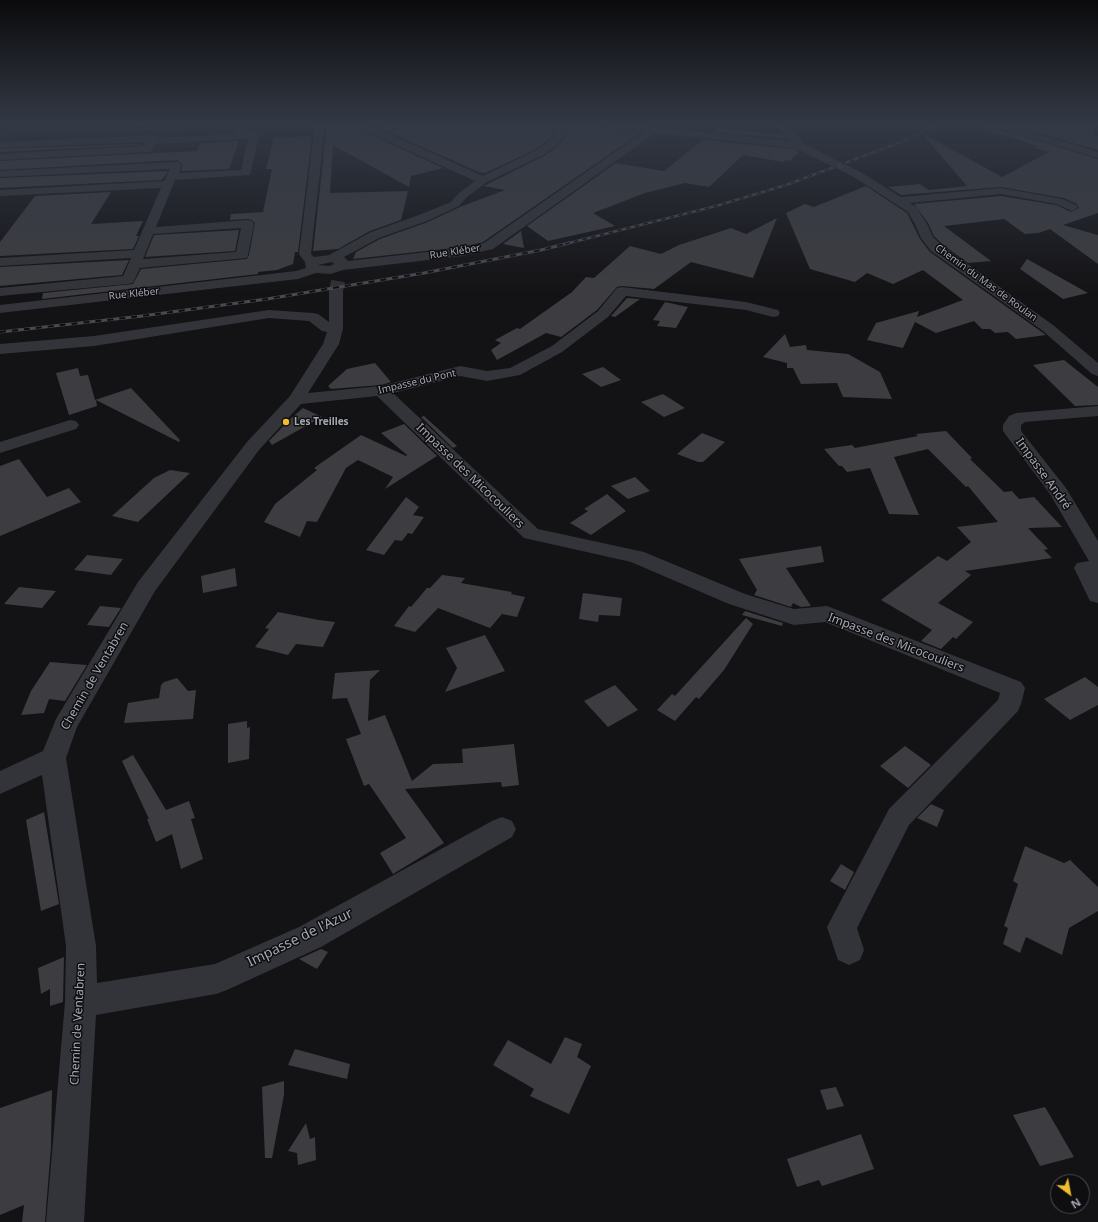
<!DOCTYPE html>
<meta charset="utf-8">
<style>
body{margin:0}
#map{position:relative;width:1098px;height:1222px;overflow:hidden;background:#131214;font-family:"Noto Sans",sans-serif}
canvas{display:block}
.north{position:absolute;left:1050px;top:1174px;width:40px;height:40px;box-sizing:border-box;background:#0e0d0f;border:1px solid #4a4b51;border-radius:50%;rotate:148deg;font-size:11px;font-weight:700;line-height:16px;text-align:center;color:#a4a8b4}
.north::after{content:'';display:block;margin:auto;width:14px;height:18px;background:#efbe2f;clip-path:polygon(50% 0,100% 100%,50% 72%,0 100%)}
</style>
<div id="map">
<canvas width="1098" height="1222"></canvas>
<div class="north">N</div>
</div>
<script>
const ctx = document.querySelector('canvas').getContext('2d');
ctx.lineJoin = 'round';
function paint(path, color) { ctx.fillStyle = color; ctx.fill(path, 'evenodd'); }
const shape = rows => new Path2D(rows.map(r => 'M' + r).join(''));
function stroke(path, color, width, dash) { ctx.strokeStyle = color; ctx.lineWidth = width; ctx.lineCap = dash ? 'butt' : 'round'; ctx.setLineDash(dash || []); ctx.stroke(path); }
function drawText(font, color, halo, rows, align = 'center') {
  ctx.font = font + ' "Noto Sans",sans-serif'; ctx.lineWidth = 3; ctx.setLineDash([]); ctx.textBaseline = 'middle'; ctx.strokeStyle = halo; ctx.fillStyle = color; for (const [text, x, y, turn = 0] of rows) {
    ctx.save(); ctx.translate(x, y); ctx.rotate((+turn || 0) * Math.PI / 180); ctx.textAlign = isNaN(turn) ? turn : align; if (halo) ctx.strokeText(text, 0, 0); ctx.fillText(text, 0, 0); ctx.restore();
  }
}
const green = shape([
 [7,125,19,125,24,129,46,132,182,125,221,125,219,127,0,137,0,134,15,133,8,129],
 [43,125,174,125,39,130]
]);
const building = shape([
 [327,125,354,125,356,128,443,168,411,176,409,187,333,145,330,193,408,191,401,220,370,231,338,249,313,251],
 [408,125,554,125,554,133,546,142,534,150,485,173,479,172,389,132,405,128],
 [566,125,600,125,602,128,606,129,640,133,483,242,462,247,353,259,356,252,380,239,428,222,460,207,505,190,484,186,544,156,556,148,566,136],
 [984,125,993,125,996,128,1098,159,1098,213,1063,225,1098,235,1098,264,1050,229,1038,233,1025,234,1004,219,944,226,991,261,968,263,942,244,934,236,928,223,914,204,1001,196,1056,205,1071,212,1079,208,1077,204,1064,198,1001,187,901,195,888,187,920,184,929,190,967,186,924,136,926,135,1002,177,1049,152,1034,148,1038,146,983,129],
 [1012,125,1096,125,1093,132,1098,136,1098,150],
 [718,128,783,135,787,139,713,132],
 [312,136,298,252,295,252,293,264,277,270,258,272,258,274,42,299,43,293,133,284,141,269,247,259,249,255,255,223,252,220,248,219,230,220,231,214,263,212,272,169,266,169,274,138],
 [703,140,795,149,799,152,790,161,785,160,784,162,743,155,709,187,685,183,645,193,593,213,615,226,548,241,527,226,616,163,664,171],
 [239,141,229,169,181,171,183,165,177,160,0,170,0,161,197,151,200,143],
 [140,144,139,145,0,152,0,149],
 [168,171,162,180,0,188,0,178],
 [866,186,907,213,920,239,930,252,1046,335,1016,339,1008,332,995,333,990,329,982,329,974,321,936,333,915,322,903,348,867,340,876,323,919,311,917,317,963,300,923,270,893,284,867,273,855,282,810,269,786,213,805,204,814,207],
 [111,192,91,224,143,221,136,236,139,236,133,249,0,256,0,242,35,196],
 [777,218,753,278,691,262,654,289,622,286,617,287,597,310,561,337,546,333,497,360,491,350,501,343,495,340,517,328,520,329,572,292,586,277,594,278,630,246,661,254,679,245,731,228,746,234],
 [239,230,235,251,145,257,154,235],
 [521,231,524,248,503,244],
 [1027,259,1088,293,1063,299,1020,269],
 [129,260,122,275,0,286,0,267],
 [627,298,640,299,615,317,611,316],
 [665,302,688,307,676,328,657,326,660,321,653,320],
 [785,334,790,347,806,345,807,350,848,354,880,372,892,399,843,397,837,383,801,384,793,368,787,368,787,363,763,357],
 [1064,360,1098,387,1098,405,1075,406,1033,365],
 [375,363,391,382,381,385,331,389,328,386,347,369],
 [603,367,621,380,601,387,582,374],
 [78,368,80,376,88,375,95,400,131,388,180,440,179,442,96,400,97,406,69,415,56,373],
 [663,394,685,408,664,417,641,402],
 [303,408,322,417,272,445,269,441,289,420],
 [424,416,457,446,453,448,421,417],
 [404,424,437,456,385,489,393,477,358,460,346,468,317,522,307,521,300,537,264,522,275,504,317,470,314,468,361,435,406,456,407,455,381,433],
 [946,431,972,458,970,459,1004,492,1012,491,1019,499,1034,497,1062,527,1028,528,1048,549,1044,550,1052,558,965,571,971,575,938,603,973,622,956,639,953,637,941,649,921,641,932,630,881,600,938,556,947,561,971,542,957,527,998,522,968,486,966,487,928,449,894,457,919,515,889,514,870,468,847,472,842,466,839,466,824,449,852,445,855,448,918,436,916,434],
 [702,433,725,442,703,462,698,462,677,454],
 [19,459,47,497,69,488,81,502,0,536,0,466],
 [170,470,190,473,138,522,112,516,154,478],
 [635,477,650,491,628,499,611,486],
 [607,494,626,511,591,535,570,523,588,511,584,509],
 [406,497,419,507,413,515,424,517,412,534,408,533,402,541,395,540,384,555,366,550],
 [821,546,824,562,786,568,811,606,801,607,793,603,791,607,754,595,757,590,739,559],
 [87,555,123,559,111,575,74,570],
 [235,568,237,586,203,593,201,576],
 [442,575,465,578,461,583,512,592,511,594,525,597,517,617,502,614,490,628,438,608,415,632,394,626,409,606,411,607,427,588,430,588],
 [19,587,56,591,42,608,4,604],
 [583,593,622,598,620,616,599,615,598,622,579,619],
 [100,606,121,608,109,627,87,625],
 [745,611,783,623,782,626,742,615],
 [278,612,319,620,335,622,323,647,296,644,288,655,255,647,269,629,265,628],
 [746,618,753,624,724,670,699,699,696,697,675,721,657,710,672,694,675,696],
 [485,635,505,671,445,692,457,668,446,648],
 [50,662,87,665,65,701,49,699,44,713,21,715,31,691],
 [380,670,370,680,368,721,385,715,412,781,433,764,463,763,462,749,514,744,519,785,502,787,501,782,405,789,444,843,393,874,380,853,406,838,369,784,364,786,346,739,361,734,347,698,332,699,335,673],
 [1085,677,1098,687,1098,705,1070,720,1044,699],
 [177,678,188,691,196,690,193,719,124,723,128,703,159,698,161,685,164,682],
 [615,685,638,710,608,727,584,701],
 [247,721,247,728,250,727,249,759,228,763,228,724],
 [905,746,931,765,908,788,880,766],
 [133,755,166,810,189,801,195,818,191,819,203,859,181,869,172,834,156,842,147,819,149,819,122,761],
 [931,804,944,810,937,827,917,818],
 [44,812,59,904,41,911,26,820],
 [1025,846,1064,863,1070,860,1098,887,1098,911,1069,928,1062,955,1026,937,1020,953,1003,944,1008,928,1004,926,1018,884,1013,881],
 [841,864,854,872,845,890,830,881],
 [321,949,328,952,317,969,299,959],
 [64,957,63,1002,50,1006,50,989,41,994,38,968],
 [565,1037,582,1044,577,1057,591,1066,569,1114,530,1096,534,1089,493,1065,508,1040,551,1064],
 [295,1049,350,1064,347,1079,288,1065],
 [284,1081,284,1095,272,1158,265,1158,262,1087],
 [836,1087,844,1106,827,1110,820,1090],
 [52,1090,51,1147,45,1222,22,1222,24,1205,0,1215,0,1108],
 [1045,1107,1074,1157,1040,1166,1013,1115],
 [306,1123,310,1139,315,1137,316,1160,298,1165,297,1153,288,1151],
 [861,1134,874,1169,822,1186,819,1180,797,1187,787,1159]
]);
const minorTunnel = shape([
 [336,291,338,281]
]);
const minor = shape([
 [315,125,325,125,311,254,314,257,329,255,371,232,419,215,451,202,459,193,475,181,357,127,355,125,367,125,375,128,390,125,407,125,405,127,384,132,483,176,535,151,547,143,555,134,555,125,565,125,565,135,564,137,555,147,543,155,487,182,467,197,459,206,427,221,379,238,344,257,348,261,462,248,484,243,644,132,606,128,603,127,601,125,631,125,791,141,774,125,784,125,800,138,802,143,862,173,901,197,1001,188,1063,199,1076,205,1078,207,1076,209,1072,211,1056,204,1001,194,910,203,916,207,927,224,933,237,941,245,1053,325,1098,363,1098,376,1092,374,1043,331,931,251,921,238,915,224,908,212,854,177,795,148,655,133,493,249,462,256,343,270,330,274,316,273,298,279,0,313,0,305,296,271,306,268,305,262,299,254,315,125],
 [332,262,334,264,329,266,318,265,332,262],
 [994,125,1008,125,1098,152,1098,158,996,127,994,125],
 [233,126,258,134,259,136,250,175,175,180,156,227,248,220,252,221,254,224,248,255,247,258,140,268,133,283,128,284,0,296,0,288,123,276,131,258,0,266,0,258,134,250,161,188,0,196,0,190,164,181,170,169,0,177,0,171,177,162,182,165,179,173,241,170,248,139,155,144,152,151,148,152,0,160,0,154,144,146,146,142,0,148,0,142,153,135,158,138,237,134,228,129,233,126],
 [241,228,236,252,143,259,153,234,241,228],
 [336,287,341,288,343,291,343,329,339,344,308,393,381,386,460,366,487,371,510,368,552,346,598,311,617,288,622,287,746,302,778,310,780,313,778,316,773,317,746,310,626,296,608,317,562,352,520,375,487,381,460,376,393,393,538,529,644,552,745,594,794,609,827,606,835,609,1021,682,1025,688,1021,704,1018,711,909,825,857,928,864,950,860,960,849,965,838,960,827,927,889,809,998,700,1000,693,825,622,794,625,729,604,631,562,524,538,377,396,301,404,259,450,155,591,77,727,66,758,96,946,97,983,215,964,299,927,492,821,502,817,512,821,516,829,512,837,321,947,227,990,216,994,96,1015,84,1222,46,1222,65,1002,66,946,42,775,0,794,0,771,43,751,56,719,138,582,247,442,290,396,323,344,327,332,322,331,309,321,269,318,94,346,0,354,0,344,94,336,269,310,313,313,318,314,329,322,329,291,331,288,336,287],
 [1098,406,1098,416,1025,422,1021,425,1021,431,1066,488,1098,541,1098,603,1090,601,1074,568,1077,563,1089,561,1050,494,1003,431,1003,425,1009,416,1016,413,1098,406],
 [70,420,76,421,79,425,76,429,0,453,0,442,70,420]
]);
const railFar1 = shape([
 [565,244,716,206,786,185,904,141,935,125]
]);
const rail = shape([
 [0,332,142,316,267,299,424,273,541,250,569,243]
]);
const markers = [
 [286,422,4,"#efbe2f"]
];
const farStreetnames = [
 ["Rue Kléber",455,252,-9],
 ["Chemin du Mas de Roulan",986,283,36],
 ["Rue Kléber",134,294,-6],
 ["Impasse du Pont",417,382,-13]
];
const farPoinames = [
 ["Les Treilles",294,422]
];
const streetNames = [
 ["Impasse André",1043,474,54],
 ["Impasse des Micocouliers",470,476,44],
 ["Impasse des Micocouliers",896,643,21],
 ["Chemin de Ventabren",95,676,-60],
 ["Chemin de Ventabren",78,1024,-87]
];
const nearStreetnames = [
 ["Impasse de l'Azur",300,938,-26]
];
paint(green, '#1d241e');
paint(building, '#3d3d41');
stroke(minorTunnel, '#303034', 14, [14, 8]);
paint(minor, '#333439');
stroke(railFar1, '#494a50', 2.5);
stroke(rail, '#494a50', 3);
stroke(railFar1, '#0e0d0f', 1.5, [4.5]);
stroke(rail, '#0e0d0f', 2, [6]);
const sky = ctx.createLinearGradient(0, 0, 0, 296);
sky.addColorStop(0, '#0a0a0b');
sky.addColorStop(0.42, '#333945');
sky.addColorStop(1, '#33394500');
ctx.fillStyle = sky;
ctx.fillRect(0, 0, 1098, 296);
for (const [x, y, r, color] of markers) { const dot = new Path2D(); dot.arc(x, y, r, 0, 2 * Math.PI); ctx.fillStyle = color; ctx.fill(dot); stroke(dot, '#0e0d0f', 1.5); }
drawText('10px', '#a4a8b4', '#0e0d0f', farStreetnames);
drawText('bold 10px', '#a4a8b4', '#0e0d0f', farPoinames, 'left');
drawText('12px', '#a4a8b4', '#0e0d0f', streetNames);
drawText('14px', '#a4a8b4', '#0e0d0f', nearStreetnames);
</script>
